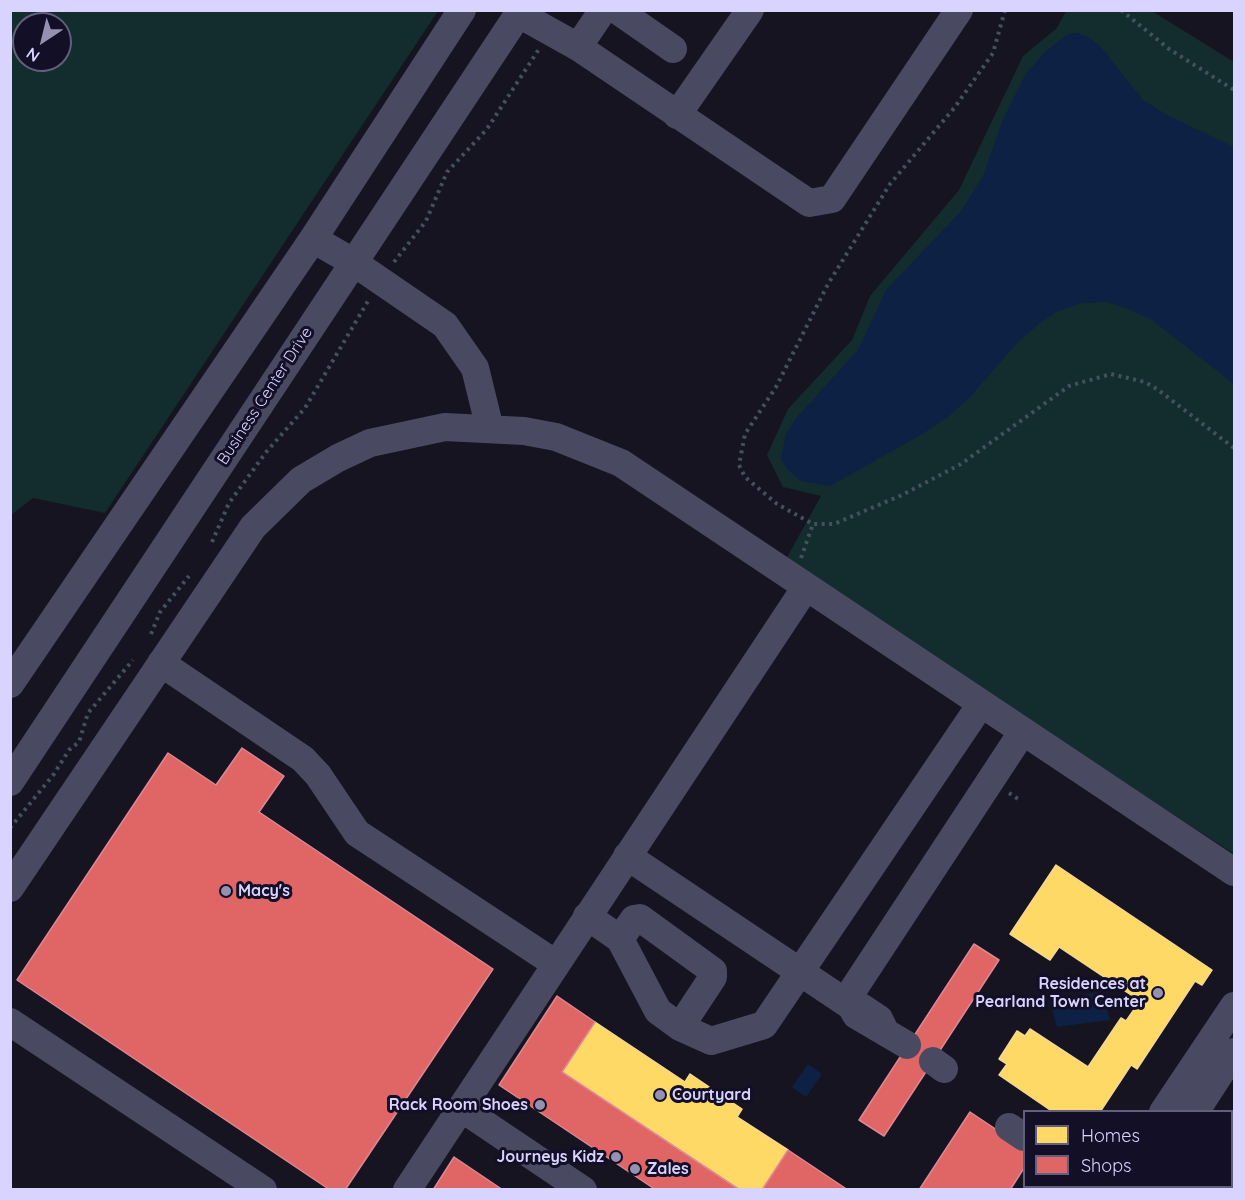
<!DOCTYPE html>
<style>
body{margin:0}
#map{position:relative;width:1245px;height:1200px;overflow:hidden;background:#161421;font-family:Quicksand,sans-serif}
canvas{display:block}
.frame{position:absolute;inset:0;border:12px solid #d9d4ff;pointer-events:none}
.legend{position:absolute;left:1023px;top:1110px;width:210px;height:78px;box-sizing:border-box;background:#130f26;border:2px solid #625e7d;margin:0;padding:8px 10px;list-style:none;font-size:18px;color:#d9d4ff}
.legend li{display:flex;align-items:center;gap:12px;height:30px}
.legend b{width:30px;border:2px solid #625e7d}
.north{position:absolute;left:12px;top:12px;width:60px;height:60px;box-sizing:border-box;background:#130f26;border:2px solid #625e7d;border-radius:50%;rotate:215deg;font-size:16px;font-weight:700;line-height:24px;text-align:center;color:#d9d4ff}
.north::after{content:'';display:block;margin:auto;width:21px;height:27px;background:#9591b1;clip-path:polygon(50% 0,100% 100%,50% 72%,0 100%)}
</style>
<div id="map">
<canvas width="1245" height="1200"></canvas>
<div class="frame"></div>
<ul class="legend">
<li><b style="height:16px;background:#ffd966"></b>Homes</li>
<li><b style="height:16px;background:#e06666"></b>Shops</li>
</ul>
<div class="north">N</div>
</div>
<script>
const ctx = document.querySelector('canvas').getContext('2d');
ctx.lineJoin = 'round';
function paint(path, color) { ctx.fillStyle = color; ctx.fill(path, 'evenodd'); }
const shape = rows => new Path2D(rows.map(r => 'M' + r).join(''));
function stroke(path, color, width, dash) { ctx.strokeStyle = color; ctx.lineWidth = width; ctx.lineCap = dash ? 'butt' : 'round'; ctx.setLineDash(dash || []); ctx.stroke(path); }
function drawText(font, color, halo, rows, align = 'center') {
  ctx.font = font + ' Quicksand,sans-serif'; ctx.lineWidth = 6; ctx.setLineDash([]); ctx.textBaseline = 'middle'; ctx.strokeStyle = halo; ctx.fillStyle = color; for (const [text, x, y, turn = 0] of rows) {
    ctx.save(); ctx.translate(x, y); ctx.rotate((+turn || 0) * Math.PI / 180); ctx.textAlign = isNaN(turn) ? turn : align; if (halo) ctx.strokeText(text, 0, 0); ctx.fillText(text, 0, 0); ctx.restore();
  }
}
const green = shape([
 [11,10,438,11,105,513,33,498,11,515],
 [24,24,60,24,60,60,24,60],
 [1066,11,1152,11,1234,62,1234,854,785,561,821,496,783,487,767,455,788,409,852,340,870,296,959,190,1023,56,1057,28]
]);
const water = shape([
 [1076,33,1088,37,1100,46,1143,100,1167,115,1234,147,1234,384,1152,320,1129,309,1106,302,1082,303,1058,311,1040,323,1017,343,970,397,948,417,919,436,830,486,801,481,788,470,781,459,786,434,797,417,858,350,886,290,961,211,983,176,1003,119,1025,75,1045,52,1066,35],
 [1102,991,1110,1020,1057,1027,1050,1002],
 [808,1064,822,1074,806,1097,792,1087]
]);
const homes = shape([
 [1056,865,1212,970,1202,985,1195,981,1137,1069,1131,1065,1100,1112,1053,1112,999,1075,1007,1064,999,1059,1017,1031,1025,1036,1030,1029,1088,1067,1121,1018,1126,1021,1140,1001,1059,947,1050,960,1010,934,1056,865],
 [595,1022,685,1082,690,1074,742,1109,737,1117,788,1150,762,1190,740,1190,562,1072,595,1022],
 [1234,1138,1234,1190,1199,1190,1201,1186,1232,1186,1232,1142,1234,1138]
]);
const shops = shape([
 [242,748,284,776,259,812,493,969,345,1190,330,1190,17,980,168,753,216,785,242,748],
 [974,944,999,960,884,1136,859,1120,974,944],
 [557,996,595,1022,562,1072,740,1190,656,1190,499,1085,557,996],
 [970,1112,1024,1148,1024,1168,1010,1190,919,1190,970,1112],
 [788,1150,848,1190,762,1190,788,1150],
 [454,1157,503,1190,433,1190,454,1157]
]);
const path = shape([
 [1005,10,993,53,955,107,890,184,828,284,776,387,745,434,739,465,745,477,777,504,813,524,834,524,902,495,961,464,1069,386,1111,374,1145,382,1157,389,1234,448],
 [1121,10,1169,49,1234,90],
 [394,262,426,221,447,172,487,129,539,49],
 [212,542,229,503,267,451,305,408,368,301],
 [801,558,813,524],
 [151,634,160,612,189,576],
 [1009,793,1021,801],
 [10,828,54,774,69,750,79,742,88,713,133,660]
]);
const minor = shape([
 [617,10,673,49],
 [519,14,578,47,809,203,832,199,959,10],
 [578,47,603,10],
 [677,115,750,10],
 [313,239,353,262,445,325,475,368,490,429],
 [161,663,303,759,318,775,357,833,556,964],
 [10,684,313,239,462,10],
 [10,782,521,10],
 [627,856,851,1006],
 [10,888,253,527,301,480,338,458,370,443,445,427,524,431,556,437,621,463,1234,872],
 [587,916,620,939,658,1011,680,1027,711,1041,764,1025,981,704],
 [620,939,634,919,640,918,713,971,713,977,680,1027],
 [845,1002,1023,731],
 [10,1022,263,1190],
 [884,1029,879,1019,861,1007,851,1006,856,1015,907,1045],
 [933,1061,944,1069],
 [461,1108,583,1190],
 [1163,1112,1234,1006],
 [1195,1112,1234,1052],
 [1009,1127,1024,1137],
 [1098,1186,1103,1190],
 [407,1190,806,587],
 [1045,1190,1047,1186],
 [1143,1190,1145,1186]
]);
const markers = [
 [226,891,6,"#9591b1"],
 [1158,993,6,"#9591b1"],
 [660,1095,6,"#9591b1"],
 [540,1105,6,"#9591b1"],
 [616,1157,6,"#9591b1"],
 [635,1169,6,"#9591b1"]
];
const streetNames = [
 ["Business Center Drive",265,396,-57]
];
const poiNames = [
 ["Macy's",238,891],
 ["Residences at",1146,984,"right"],
 ["Pearland Town Center",1146,1002,"right"],
 ["Courtyard",672,1095],
 ["Rack Room Shoes",528,1105,"right"],
 ["Journeys Kidz",604,1157,"right"],
 ["Zales",647,1169]
];
paint(green, '#132c2d');
paint(water, '#0d2144');
paint(homes, '#ffd966');
stroke(homes, '#f4d894', 1.5);
paint(shops, '#e06666');
stroke(shops, '#de8794', 1.5);
stroke(path, '#44505f', 4, [3, 4.5]);
stroke(minor, '#4a4962', 28);
for (const [x, y, r, color] of markers) { const dot = new Path2D(); dot.arc(x, y, r, 0, 2 * Math.PI); ctx.fillStyle = color; ctx.fill(dot); stroke(dot, '#130f26', 2); }
drawText('16px', '#d9d4ff', '#130f26', streetNames);
drawText('bold 16px', '#d9d4ff', '#130f26', poiNames, 'left');
</script>
